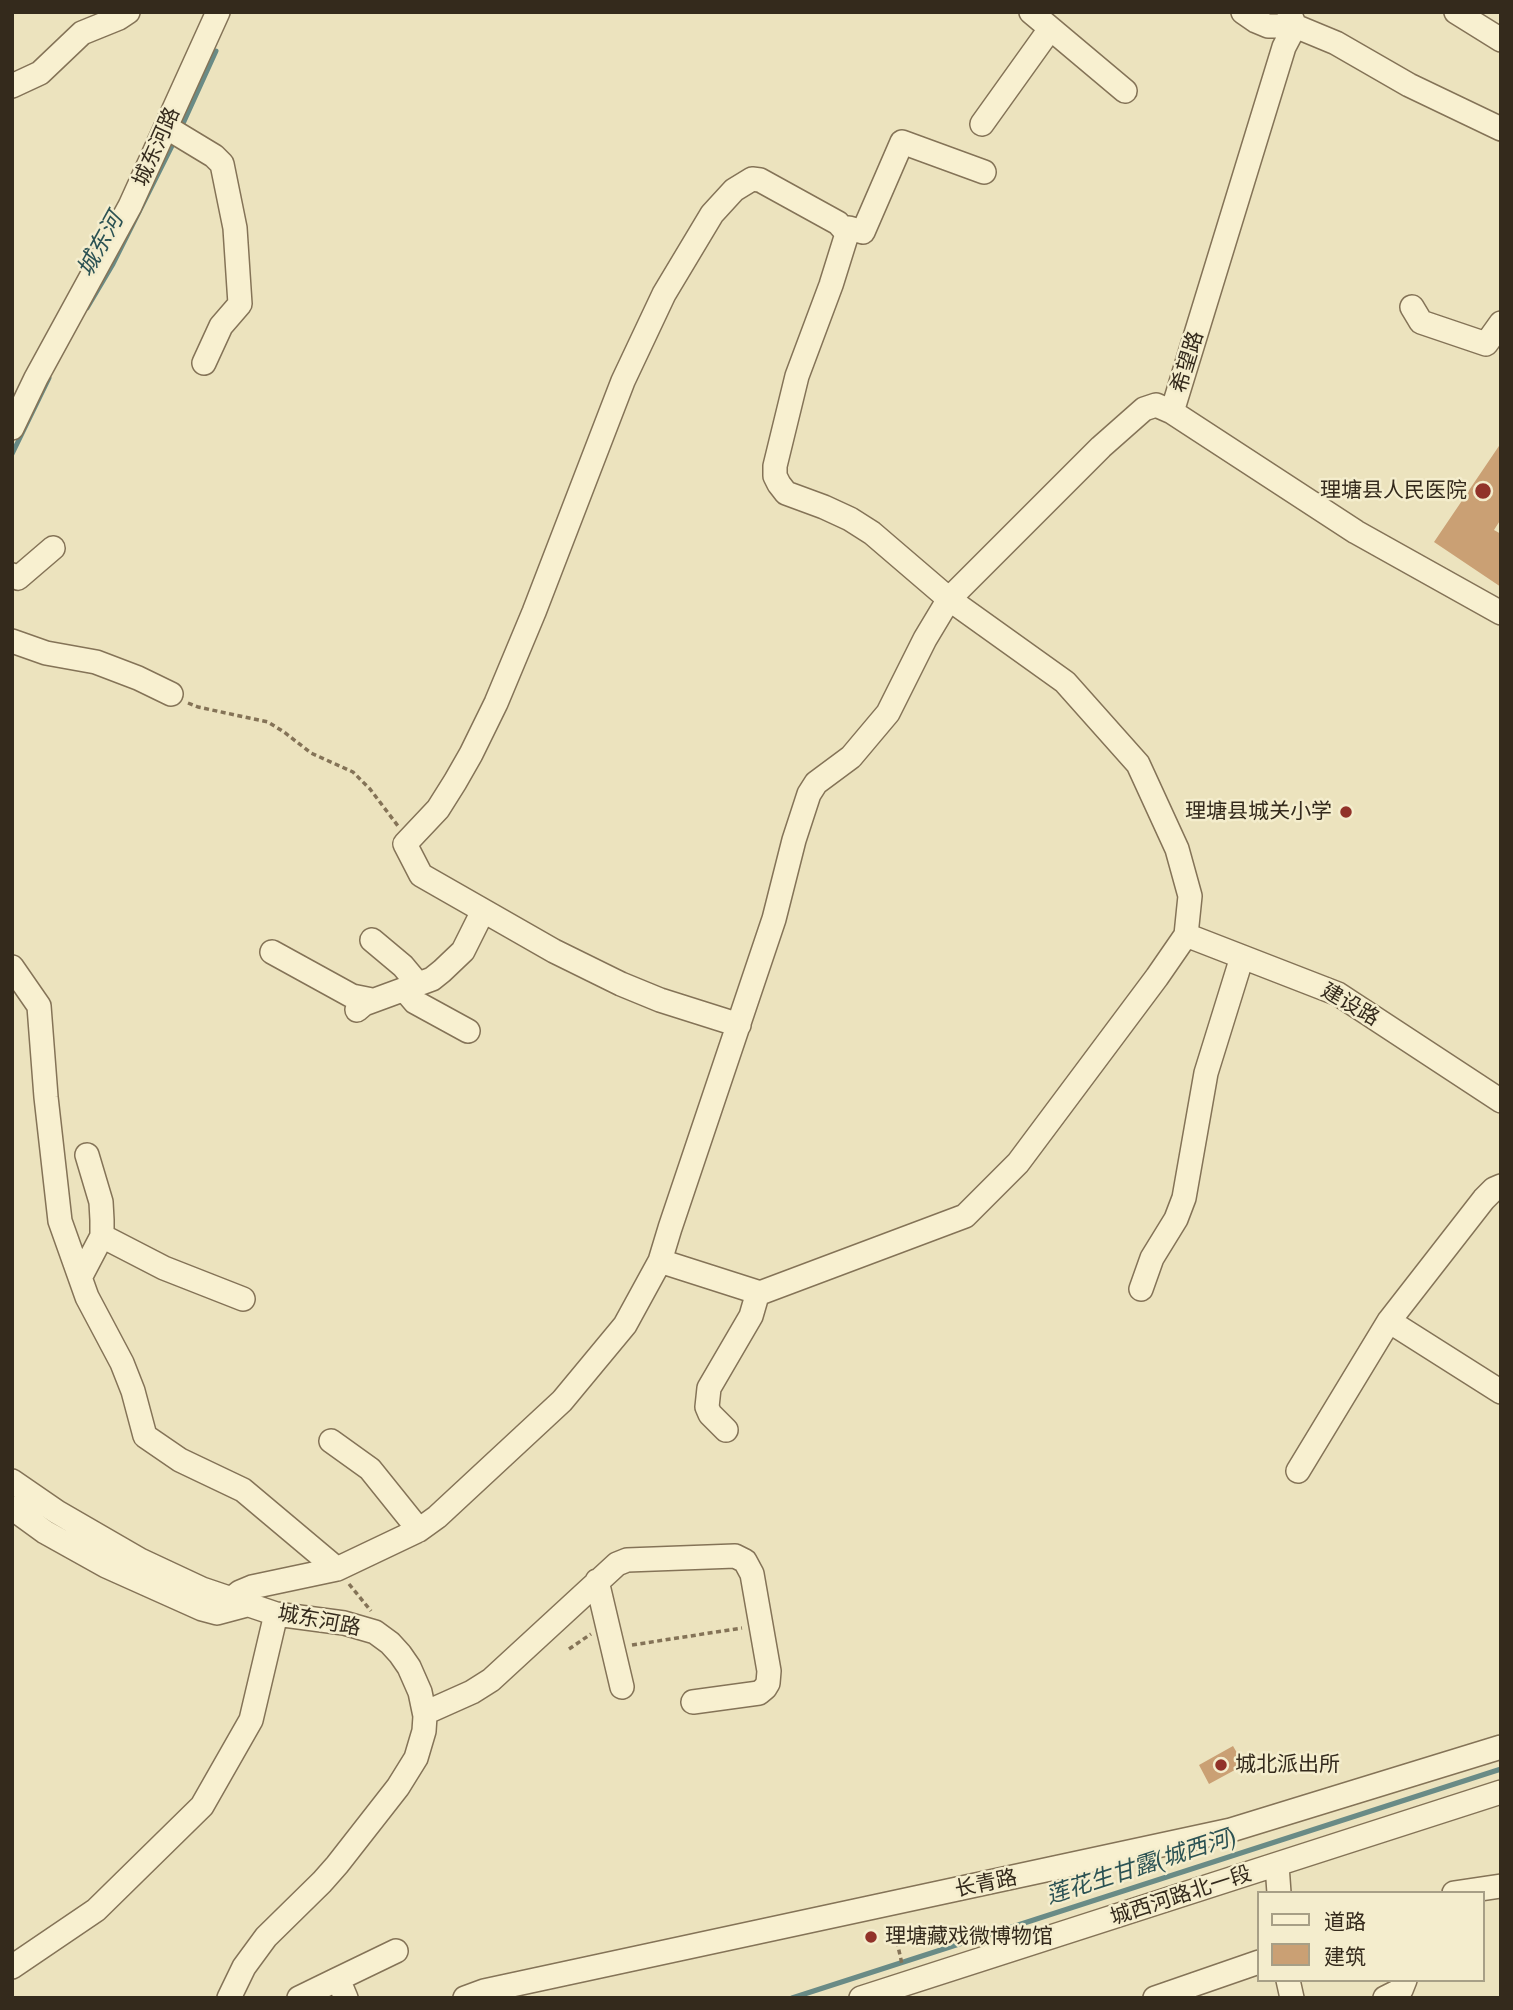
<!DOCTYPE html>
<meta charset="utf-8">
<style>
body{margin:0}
#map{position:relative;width:1513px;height:2010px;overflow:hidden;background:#ece3be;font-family:Lora,"Noto Sans SC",serif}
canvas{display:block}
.frame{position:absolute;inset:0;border:14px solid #342a1c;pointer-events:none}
.legend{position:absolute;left:1257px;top:1891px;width:228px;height:91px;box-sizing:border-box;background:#f4edcd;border:2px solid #a79f86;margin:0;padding:9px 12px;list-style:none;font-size:21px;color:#342a1c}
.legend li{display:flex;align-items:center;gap:14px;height:35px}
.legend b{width:35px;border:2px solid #a79f86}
</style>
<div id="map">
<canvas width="1513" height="2010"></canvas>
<div class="frame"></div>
<ul class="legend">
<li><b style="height:9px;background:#f8f0d0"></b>道路</li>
<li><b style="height:19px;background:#caa074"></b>建筑</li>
</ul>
</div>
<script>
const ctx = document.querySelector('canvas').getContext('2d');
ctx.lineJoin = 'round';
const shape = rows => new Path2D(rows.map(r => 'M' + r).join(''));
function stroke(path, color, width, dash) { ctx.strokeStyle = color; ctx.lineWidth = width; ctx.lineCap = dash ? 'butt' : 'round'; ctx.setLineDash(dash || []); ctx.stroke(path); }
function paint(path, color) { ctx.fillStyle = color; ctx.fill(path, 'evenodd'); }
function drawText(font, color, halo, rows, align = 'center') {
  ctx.font = font + ' Lora,"Noto Sans SC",serif'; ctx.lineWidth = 5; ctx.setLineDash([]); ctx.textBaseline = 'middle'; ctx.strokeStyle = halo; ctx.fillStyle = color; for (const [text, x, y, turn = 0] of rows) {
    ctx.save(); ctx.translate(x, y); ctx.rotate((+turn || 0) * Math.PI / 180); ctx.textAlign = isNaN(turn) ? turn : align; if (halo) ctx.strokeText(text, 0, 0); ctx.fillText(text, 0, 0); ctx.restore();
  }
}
const stream = shape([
 [181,128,216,51],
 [87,308,113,264,175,140],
 [12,454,49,378],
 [792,1998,1501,1769]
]);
const building = shape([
 [1501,443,1501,519,1494,530,1501,534,1501,587,1434,542],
 [1233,1746,1244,1765,1209,1784,1199,1765]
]);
const path = shape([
 [188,703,198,707,268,722,284,732,311,753,353,772,370,789,398,826],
 [349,1584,371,1611],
 [632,1645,742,1628],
 [569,1649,591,1634],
 [895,1933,902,1964]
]);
const minor = shape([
 [1031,12,1125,91],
 [1243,12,1256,21,1268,26,1295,26,1336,43,1409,85,1501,129],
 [1456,12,1501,40],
 [12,86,40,73,82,33,119,18,128,12],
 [982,124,1050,29],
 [166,127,214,156,222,164,235,228,240,304,221,326,204,363],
 [845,231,849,228,863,232,902,142,984,172],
 [1412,307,1421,322,1486,344,1501,323],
 [1172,412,1284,47,1295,26,1289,12],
 [12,428,36,378,130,206,218,12],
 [12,575,18,578,53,548],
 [12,641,46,653,96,662,138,678,171,694],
 [1186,935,1338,994,1501,1101],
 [372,940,403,966,418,984],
 [272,952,352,996,372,1000],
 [12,967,39,1006,46,1097,60,1221,87,1297,122,1363,133,1391,145,1436,180,1460,243,1490,337,1569],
 [404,989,415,1002,468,1031],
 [357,1010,364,1004,432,979,442,971,463,951,483,911],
 [102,1236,164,1268,243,1299],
 [660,1261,760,1293,965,1216,1018,1163,1157,977,1186,935,1190,896,1177,849,1138,764,1065,682,949,599,872,533,850,519,824,507,786,493,779,484,775,476,775,466,797,376,831,285,846,237,845,231,838,223,760,180,752,179,734,190,712,214,664,294,623,381,534,612,496,703,471,754,455,782,438,809,405,844,421,875,554,951,621,984,660,1000,739,1025],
 [81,1276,102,1236,102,1220,101,1202,87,1155],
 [1141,1289,1152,1258,1176,1219,1184,1198,1206,1073,1242,957],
 [1389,1321,1501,1392],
 [726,1430,710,1414,707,1407,709,1388,751,1316,758,1292],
 [331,1441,370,1469,419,1530],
 [1298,1471,1389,1321,1484,1199,1494,1189,1501,1186],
 [12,1481,57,1512,140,1560,202,1589,276,1614,344,1623,375,1632,390,1643,400,1654,409,1667,420,1692,425,1716,424,1731,416,1758,398,1787,337,1865,322,1882,266,1937,244,1967,229,1998],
 [12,1508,45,1532,106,1566,202,1609,217,1613,247,1605],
 [597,1581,622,1687],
 [230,1600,240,1592,252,1587,337,1569,419,1530,437,1517,562,1401,625,1325,660,1261,670,1228,774,919,794,840,809,794,816,783,851,757,888,713,925,639,949,599,1101,447,1144,409,1156,405,1172,412,1356,532,1501,613],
 [425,1713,472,1692,491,1680,617,1564,627,1560,735,1556,745,1561,752,1574,769,1671,768,1683,765,1688,759,1693,693,1702],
 [1277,1865,1279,1893],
 [1454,1893,1501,1886],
 [12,1967,96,1910,202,1806,251,1720,276,1614],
 [338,1979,396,1951],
 [1288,1980,1292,1998],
 [299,1998,338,1979,346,1998],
 [465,1998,484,1991,1231,1830,1501,1747],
 [861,1998,1501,1792],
 [1155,1998,1259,1962],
 [1385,1998,1401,1990,1405,1980]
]);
const markers = [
 [1483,491,9,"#913229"],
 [1346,812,7,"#913229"],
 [1221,1765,7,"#913229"],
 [871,1937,7,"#913229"]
];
const streetNames = [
 ["城东河路",157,147,-66],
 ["希望路",1188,362,-73],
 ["建设路",1350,1005,30],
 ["城东河路",319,1621,11],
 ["长青路",986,1884,-12],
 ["城西河路北一段",1181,1896,-18]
];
const poiNames = [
 ["理塘县人民医院",1467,491],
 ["理塘县城关小学",1332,812],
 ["城北派出所",1235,1765,"left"],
 ["理塘藏戏微博物馆",885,1937,"left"]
];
const waterNames = [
 ["城东河",101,245,-61],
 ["莲花生甘露(城西河)",1141,1867,-18]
];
stroke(stream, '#698b86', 5);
paint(building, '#caa074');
stroke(minor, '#847357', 26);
stroke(path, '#847357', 3.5, [5, 3.5]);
stroke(minor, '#f8f0d0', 23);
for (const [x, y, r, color] of markers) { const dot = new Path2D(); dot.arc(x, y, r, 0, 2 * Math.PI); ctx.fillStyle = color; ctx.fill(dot); stroke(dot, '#f4edcd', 2.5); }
drawText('21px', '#342a1c', '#f4edcd', streetNames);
drawText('21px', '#342a1c', '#f4edcd', poiNames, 'right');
drawText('italic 23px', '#2b5253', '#f4edcd', waterNames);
</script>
